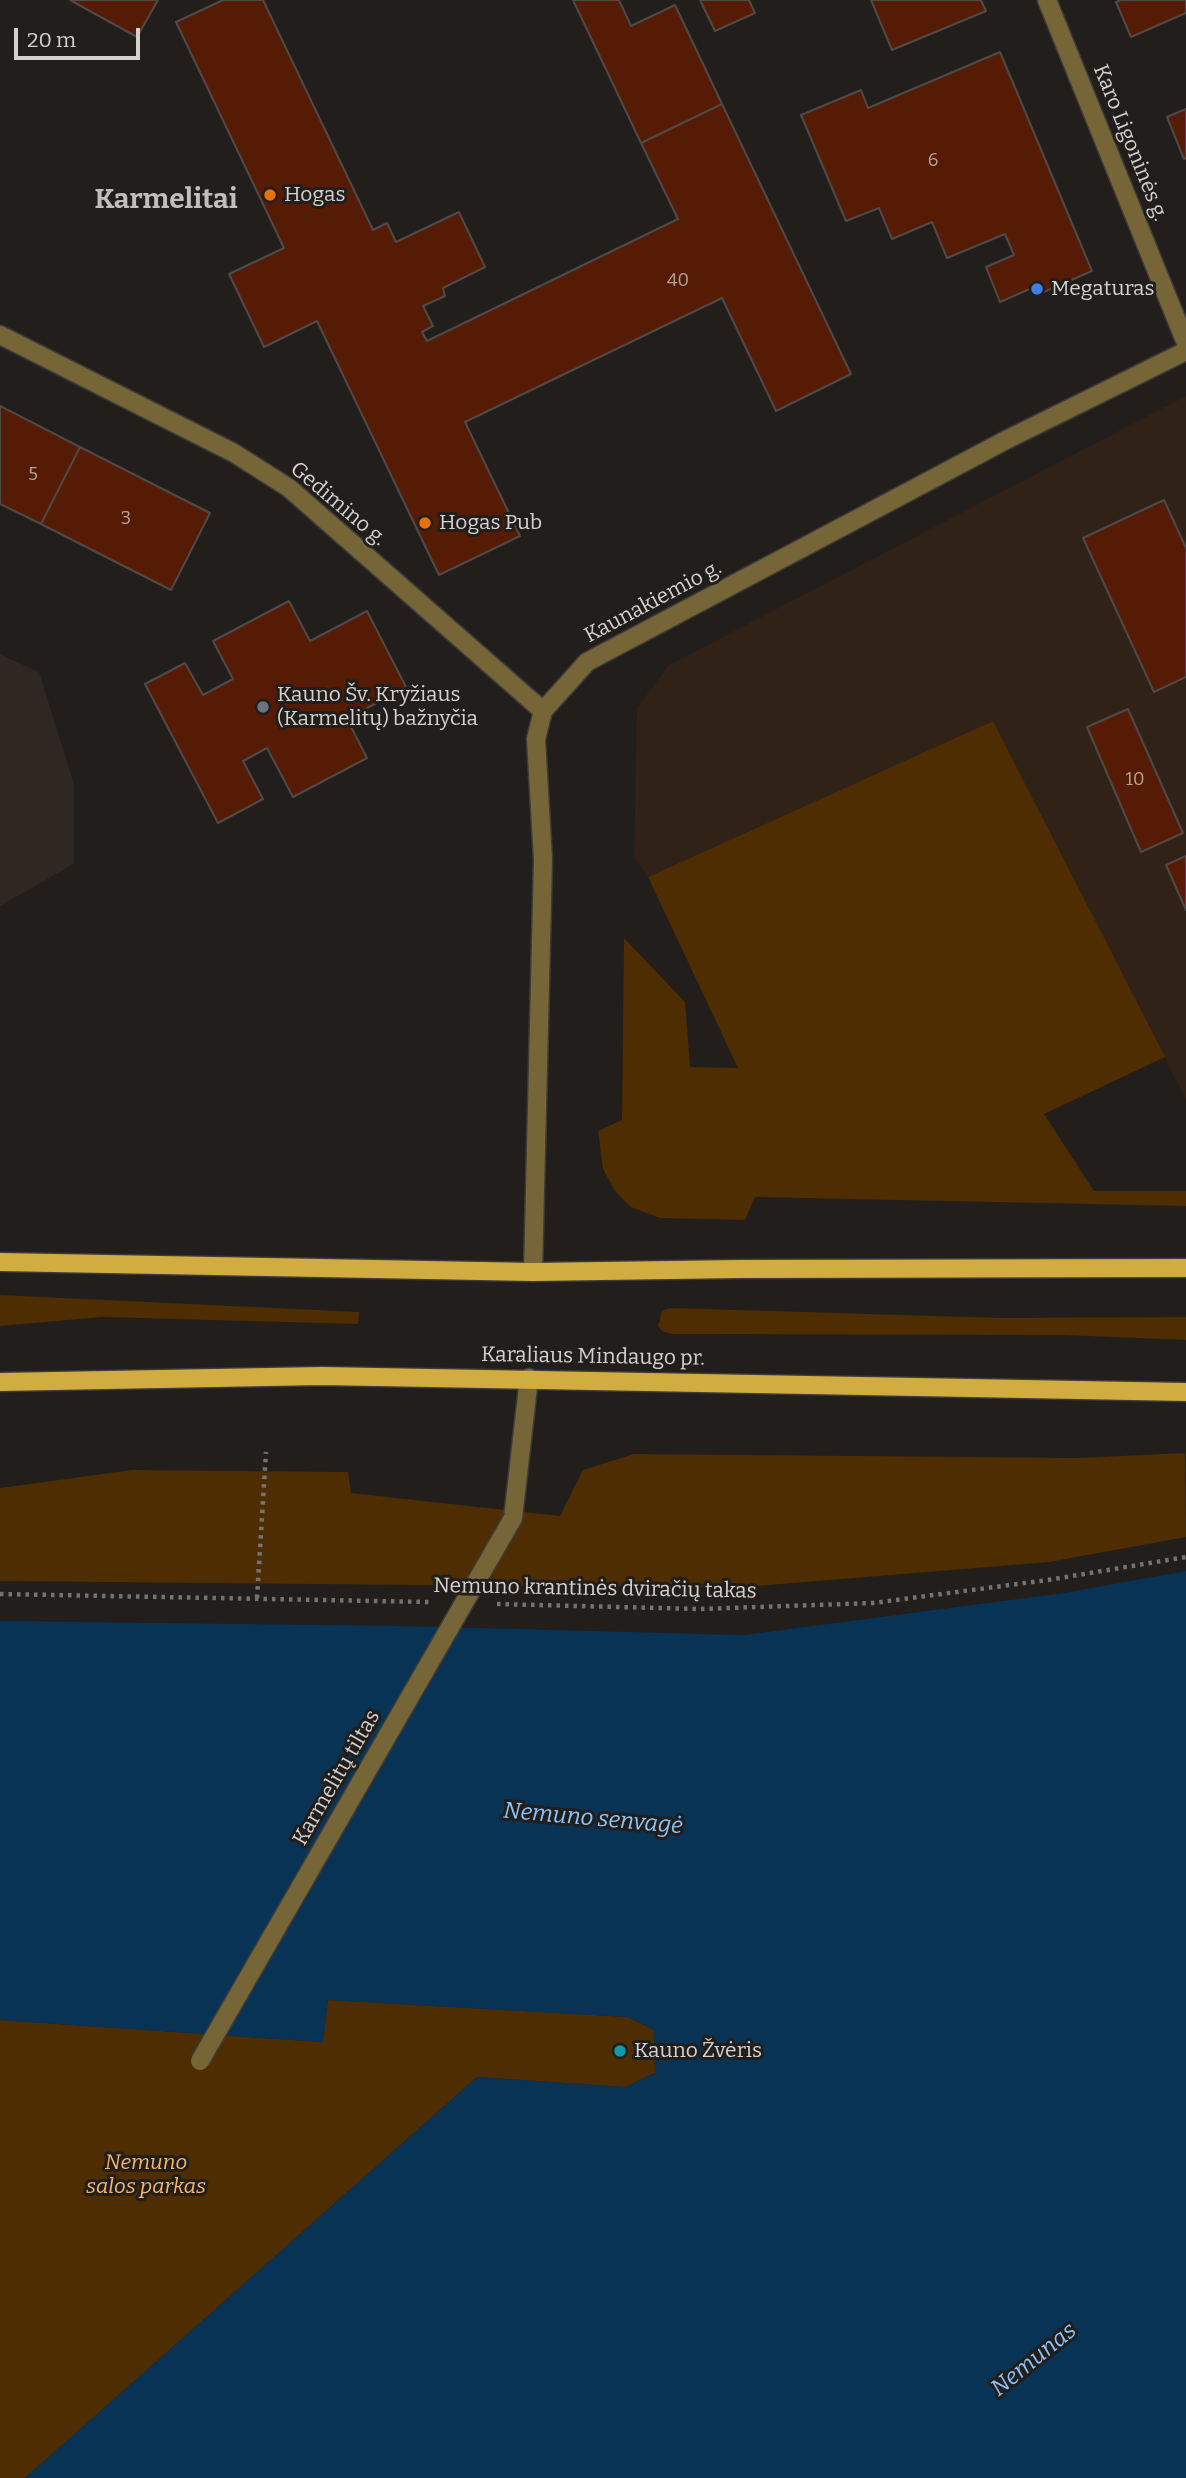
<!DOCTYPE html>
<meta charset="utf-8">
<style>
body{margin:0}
#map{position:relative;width:1186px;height:2478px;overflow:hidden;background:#211e1c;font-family:Bitter,serif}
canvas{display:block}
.scale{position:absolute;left:14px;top:28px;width:126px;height:32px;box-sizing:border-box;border:4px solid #d3d2d0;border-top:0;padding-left:9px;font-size:21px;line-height:24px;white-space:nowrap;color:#d3d2d0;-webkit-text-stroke:5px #211e1c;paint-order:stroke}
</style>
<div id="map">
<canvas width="1186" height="2478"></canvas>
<div class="scale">20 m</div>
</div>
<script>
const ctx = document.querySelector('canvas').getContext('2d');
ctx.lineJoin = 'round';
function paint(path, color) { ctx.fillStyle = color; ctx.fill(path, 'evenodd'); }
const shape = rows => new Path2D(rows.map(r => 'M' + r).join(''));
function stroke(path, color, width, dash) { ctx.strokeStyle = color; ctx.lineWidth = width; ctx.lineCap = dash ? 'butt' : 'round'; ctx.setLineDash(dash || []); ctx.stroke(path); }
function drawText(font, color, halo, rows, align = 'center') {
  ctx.font = font + ' Bitter,serif'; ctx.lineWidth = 6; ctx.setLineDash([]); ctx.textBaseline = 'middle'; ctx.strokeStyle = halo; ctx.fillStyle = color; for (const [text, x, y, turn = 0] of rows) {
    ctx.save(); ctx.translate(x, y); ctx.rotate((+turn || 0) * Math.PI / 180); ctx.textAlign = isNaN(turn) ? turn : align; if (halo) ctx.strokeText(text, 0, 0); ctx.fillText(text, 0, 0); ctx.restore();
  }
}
const built = shape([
 [0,654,39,672,74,784,74,864,0,906]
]);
const industrial = shape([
 [1186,396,1186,1100,993,721,648,877,634,857,637,708,669,665]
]);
const green = shape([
 [993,721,1165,1057,1044,1114,1094,1191,1186,1191,1186,1206,755,1197,745,1220,660,1218,631,1207,615,1191,603,1169,598,1131,622,1120,624,938,685,1002,690,1067,738,1068,648,877],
 [0,1295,359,1312,358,1324,102,1317,0,1326],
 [670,1308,1002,1318,1186,1317,1186,1340,1064,1335,672,1334,662,1331,658,1326,662,1311],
 [1185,1453,1186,1537,1049,1562,732,1588,0,1581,0,1488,132,1470,348,1472,351,1493,560,1516,583,1470,634,1454,1078,1458],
 [328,2000,628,2017,654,2030,655,2073,625,2087,477,2077,25,2478,0,2478,0,2020,322,2042]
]);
const water = shape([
 [1186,1571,1186,2478,25,2478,477,2077,625,2087,655,2073,654,2030,628,2017,328,2000,323,2042,0,2020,0,1621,404,1626,744,1635,1064,1593]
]);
const building = shape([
 [70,0,158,0,137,37,70,0],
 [223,0,263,0,373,230,387,223,396,242,459,212,485,267,443,288,445,296,423,306,433,326,422,332,427,341,678,219,641,143,722,104,851,374,776,411,722,298,465,422,520,536,439,575,317,321,264,347,229,274,284,248,176,22,223,0],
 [573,0,619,0,631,26,675,5,722,104,641,143,573,0],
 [700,0,749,0,755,13,715,31,700,0],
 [871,0,981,0,986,11,892,50,871,0],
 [1121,0,1186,0,1186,13,1131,37,1116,2,1121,0],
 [1000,52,1092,271,1037,295,1034,287,1000,302,986,267,1014,255,1005,234,947,258,932,222,892,239,879,208,846,221,801,115,861,90,868,108,1000,52],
 [1186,109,1186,158,1184,159,1167,117,1186,109],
 [0,406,80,447,41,524,0,504,0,406],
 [80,447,210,513,171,590,41,524,80,447],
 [1164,500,1186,548,1186,677,1154,692,1083,538,1164,500],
 [289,601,310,641,367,611,406,687,347,719,367,758,293,797,267,748,243,761,263,799,218,823,145,684,185,663,203,695,233,679,213,641,289,601],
 [1128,709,1183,833,1141,852,1087,727,1128,709],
 [1186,856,1186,910,1166,865,1186,856]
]);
const path = shape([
 [0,1594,429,1602],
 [257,1598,266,1452],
 [497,1604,700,1609,873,1603,1048,1580,1186,1557]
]);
const minor = shape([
 [1047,0,1186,343],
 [0,335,234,453,289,488,543,711],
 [533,1272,543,860,536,739,543,711,587,662,1006,440,1186,351],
 [513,1518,529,1378]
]);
const major = shape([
 [0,1262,533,1272,740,1269,1186,1268],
 [0,1382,322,1376,1186,1392]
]);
const minorBridge = shape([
 [200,2061,513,1518]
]);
const markers = [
 [270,195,7,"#e8710a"],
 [1037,289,7,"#3f7fe0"],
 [425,523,7,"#e8710a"],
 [263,707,7,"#6b7280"],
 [620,2051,7,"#0f9aa8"]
];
const numberNames = [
 ["6",933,161],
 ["40",678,281],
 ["5",33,475],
 ["3",126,519],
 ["10",1135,780]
];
const streetNames = [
 ["Karo Ligoninės g.",1130,143,68],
 ["Gedimino g.",338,504,40],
 ["Kaunakiemio g.",653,602,-28],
 ["Karaliaus Mindaugo pr.",593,1357,1],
 ["Nemuno krantinės dviračių takas",595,1589,1],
 ["Karmelitų tiltas",337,1778,-60]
];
const poiNames = [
 ["Hogas",284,195],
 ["Megaturas",1051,289],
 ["Hogas Pub",439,523],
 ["Kauno Šv. Kryžiaus",277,695],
 ["(Karmelitų) bažnyčia",277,719],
 ["Kauno Žvėris",634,2051]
];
const parkNames = [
 ["Nemuno",146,2163],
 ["salos parkas",146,2187]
];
const waterNames = [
 ["Nemuno senvagė",593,1819,5],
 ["Nemunas",1034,2360,-39]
];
const districtNames = [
 ["Karmelitai",166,200]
];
paint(built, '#2e2722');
paint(industrial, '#312217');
paint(green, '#4e2d02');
paint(water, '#083354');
paint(building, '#561b04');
stroke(building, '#4e4a49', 2);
stroke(minor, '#3d3b39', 21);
stroke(major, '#3d3b39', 21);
stroke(path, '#757371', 4.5, [3.5, 5]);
stroke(minor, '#766536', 18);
stroke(major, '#d1ac41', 18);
stroke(minorBridge, '#3d3b39', 21, []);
stroke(minorBridge, '#766536', 18);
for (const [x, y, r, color] of markers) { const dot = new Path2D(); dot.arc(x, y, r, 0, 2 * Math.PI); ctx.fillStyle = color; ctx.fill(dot); stroke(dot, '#211e1c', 2.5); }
drawText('18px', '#b4a49d', null, numberNames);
drawText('21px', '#d3d2d0', '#211e1c', streetNames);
drawText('21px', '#d3d2d0', '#211e1c', poiNames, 'left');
drawText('italic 21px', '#fbb56a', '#211e1c', parkNames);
drawText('italic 23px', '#8bc5fc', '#211e1c', waterNames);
drawText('bold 28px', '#c1bdba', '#211e1c', districtNames);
</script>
